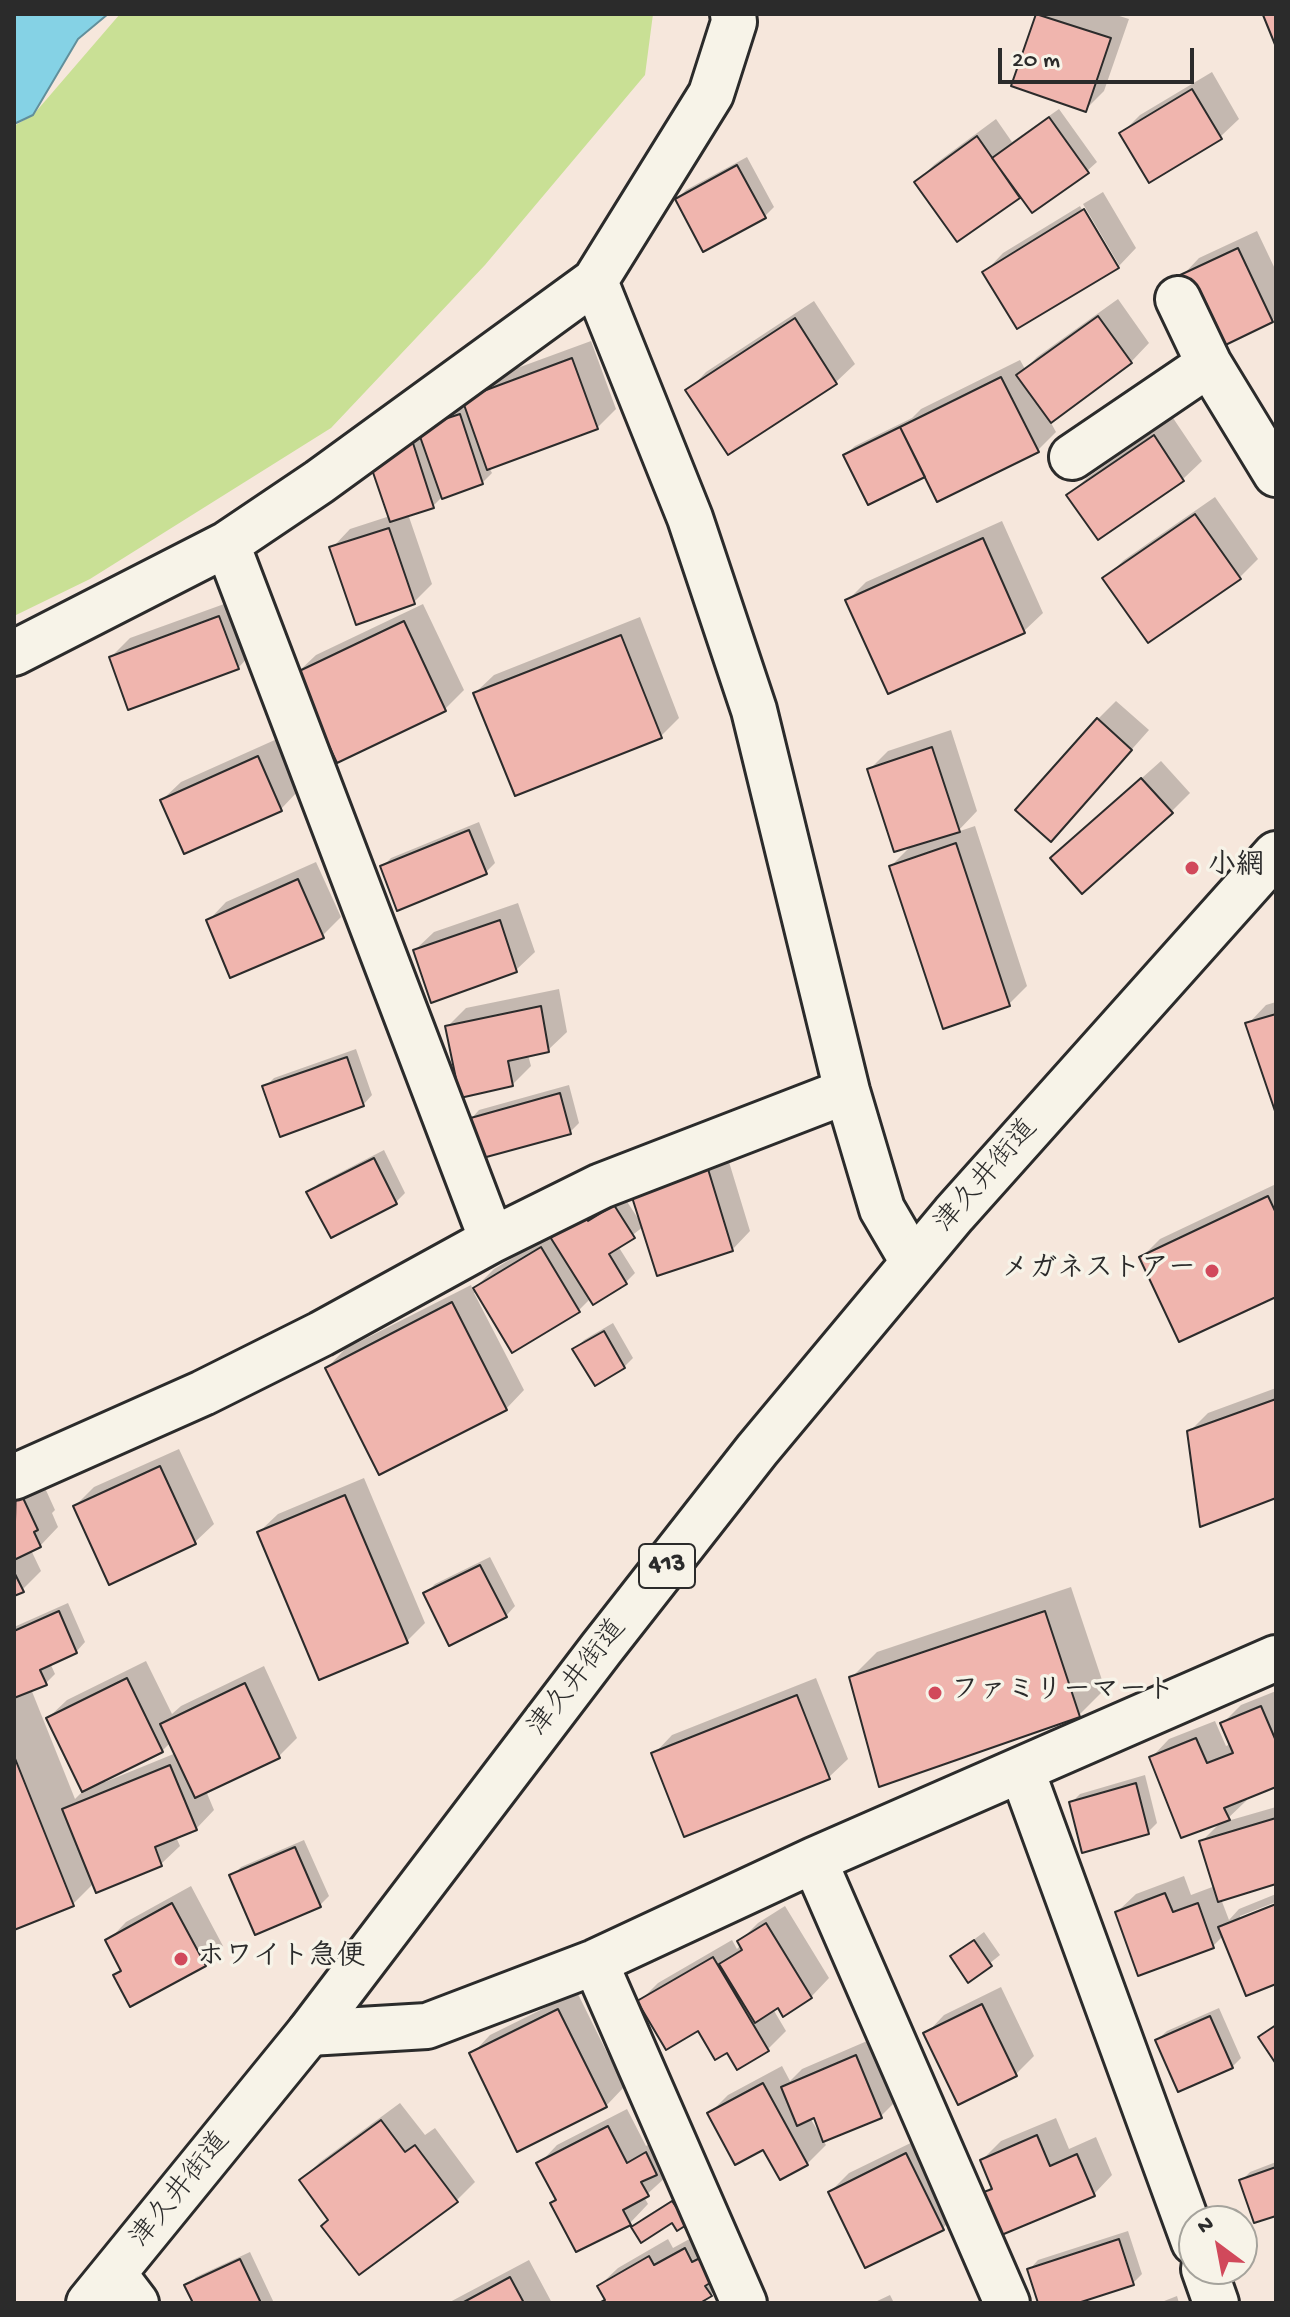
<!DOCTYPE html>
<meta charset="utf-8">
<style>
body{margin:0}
#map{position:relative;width:1290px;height:2317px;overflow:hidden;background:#f6e7dc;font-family:"Gochi Hand",sans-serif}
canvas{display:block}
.frame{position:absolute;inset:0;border:16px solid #2b2b2b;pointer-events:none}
.north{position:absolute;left:1178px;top:2205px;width:80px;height:80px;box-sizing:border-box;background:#f7f3e8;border:2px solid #a5a39c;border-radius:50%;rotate:328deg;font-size:22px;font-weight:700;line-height:32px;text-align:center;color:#2b2b2b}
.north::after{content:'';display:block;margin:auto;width:28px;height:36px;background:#d1495b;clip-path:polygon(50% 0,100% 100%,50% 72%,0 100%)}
.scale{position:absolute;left:998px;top:48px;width:196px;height:36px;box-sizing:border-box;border:4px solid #2b2b2b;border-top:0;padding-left:10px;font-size:24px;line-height:28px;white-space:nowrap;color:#2b2b2b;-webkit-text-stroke:6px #f7f3e8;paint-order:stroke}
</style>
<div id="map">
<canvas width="1290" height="2317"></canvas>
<div class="frame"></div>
<div class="north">N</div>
<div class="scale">20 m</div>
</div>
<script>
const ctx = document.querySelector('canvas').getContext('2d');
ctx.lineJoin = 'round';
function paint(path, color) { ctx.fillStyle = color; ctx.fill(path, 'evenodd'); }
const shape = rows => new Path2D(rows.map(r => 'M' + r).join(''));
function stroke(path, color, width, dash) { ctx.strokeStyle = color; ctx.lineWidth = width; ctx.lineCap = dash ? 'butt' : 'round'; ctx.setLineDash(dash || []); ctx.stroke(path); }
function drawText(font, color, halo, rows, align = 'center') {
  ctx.font = font + ' "Gochi Hand","Klee One",sans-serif'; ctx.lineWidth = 7; ctx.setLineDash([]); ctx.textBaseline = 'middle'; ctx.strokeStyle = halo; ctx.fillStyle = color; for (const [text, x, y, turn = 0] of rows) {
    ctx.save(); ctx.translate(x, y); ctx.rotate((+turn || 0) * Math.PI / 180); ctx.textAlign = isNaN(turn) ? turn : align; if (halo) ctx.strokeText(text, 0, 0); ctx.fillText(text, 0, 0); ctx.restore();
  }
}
const green = shape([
 [120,14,653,14,645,75,485,265,331,428,90,579,14,616,14,126,33,115]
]);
const water = shape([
 [14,14,108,14,78,39,33,115,14,124,14,14]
]);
const shadow = shape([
 [1038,14,1113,14,1129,19,1104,91,1086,109,1014,85],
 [1212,72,1239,119,1220,137,1122,133,1140,115],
 [1059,109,1097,162,1087,171,1021,194,957,240,916,182,935,164,996,119,1012,142],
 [747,157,774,207,765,216,677,199,686,190],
 [1103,192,1136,248,1118,267,985,272,1003,253,1080,206,1114,265,1119,265,1083,204],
 [1257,231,1276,271,1276,317,1272,321,1181,277,1199,258],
 [1118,299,1149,343,1131,362,1050,421,1056,432,1037,451,926,474,845,455,855,446,912,418,921,409,1020,360,1025,369,1037,357],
 [814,301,855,364,836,382,728,452,688,391,706,372],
 [591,341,616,409,597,428,489,467,492,473,482,483,442,497,433,506,408,514,432,584,413,603,332,548,350,529,390,516,370,456,428,420,467,407,482,381],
 [1173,418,1202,461,1183,479,1098,537,1069,495,1088,477],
 [1215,497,1258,559,1239,578,1105,578,1124,560],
 [1002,521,1043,613,1024,631,889,692,848,600,866,582],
 [238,599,256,649,238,668,111,657,130,638],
 [423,604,464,690,445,709,338,760,297,673,316,655],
 [640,617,679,718,661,736,475,693,494,675],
 [1116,701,1149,730,1069,820,1098,719],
 [951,730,977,811,957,832,975,826,1027,986,1009,1004,891,866,913,844,869,770,888,751],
 [277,739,299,790,281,809,162,800,181,782],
 [1161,761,1190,793,1171,812,1052,858],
 [479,822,495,863,486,872,382,867,391,858],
 [316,862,341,917,322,936,208,921,226,902],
 [518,903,535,952,516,970,415,950,434,932],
 [559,989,567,1032,548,1050,528,1055,531,1066,512,1085,447,1027,466,1008],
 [1276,1002,1276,1108,1248,1024,1266,1005],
 [356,1049,372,1095,363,1105,265,1087,274,1078],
 [569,1085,579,1123,570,1132,470,1120,479,1110],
 [384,1150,405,1193,396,1202,331,1235,309,1193,318,1184],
 [726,1152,750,1231,732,1250,643,1227,618,1246,635,1273,626,1282,591,1298,579,1310,513,1350,477,1291,474,1293,524,1390,506,1409,327,1368,345,1349,471,1285,473,1290,494,1269,551,1235,591,1203,598,1213,624,1197,641,1223,633,1195],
 [1276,1184,1276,1295,1142,1257,1160,1239],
 [613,1323,633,1358,624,1367,575,1349,584,1340],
 [1276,1388,1276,1496,1189,1432,1208,1413],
 [179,1449,214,1524,195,1542,110,1582,75,1506,94,1487],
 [35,1466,55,1510,52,1513,58,1527,40,1546,31,1550,41,1571,22,1590,14,1594,14,1476],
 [364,1478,425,1623,406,1642,259,1532,278,1514],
 [490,1557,515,1606,506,1616,426,1593,435,1584],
 [1071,1587,1105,1689,1079,1715,851,1678,877,1652],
 [68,1603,85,1642,76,1652,50,1663,55,1674,46,1683,31,1689,75,1799,83,1791,48,1718,67,1700,146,1661,172,1714,181,1706,264,1666,297,1738,279,1756,206,1791,214,1810,196,1829,176,1837,180,1846,161,1864,98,1890,94,1883,73,1904,14,1928,14,1627],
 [171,1742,176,1753,105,1782,104,1779,162,1751],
 [816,1678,848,1759,829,1777,654,1754,672,1735],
 [1276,1691,1276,1785,1246,1797,1247,1800,1224,1822,1276,1807,1276,1882,1221,1899,1229,1920,1239,1909,1276,1894,1276,1902,1240,1916,1240,1921,1276,1906,1276,1981,1224,1935,1213,1946,1117,1912,1136,1894,1184,1876,1191,1895,1215,1886,1201,1842,1223,1820,1151,1758,1169,1739,1215,1721,1226,1746,1231,1744,1223,1723,1241,1705],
 [1145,1775,1157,1823,1148,1832,1071,1803,1080,1794],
 [304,1840,329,1896,319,1906,232,1876,241,1867],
 [191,1886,223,1946,205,1964,116,1976,122,1969,108,1941,126,1922],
 [785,1906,829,1978,811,1997,773,2009,786,2031,767,2050,727,2050,699,2028,640,2001,658,1983,732,1940,737,1949,741,1945,739,1942,758,1923],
 [984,1932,1000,1955,969,1980,952,1956],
 [1001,1987,1034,2056,1016,2074,926,2034,944,2015],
 [577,1992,624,2087,606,2106,472,2054,490,2035],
 [1219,2008,1241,2058,1232,2067,1157,2040,1167,2031],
 [874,2038,900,2097,881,2116,823,2140,826,2145,807,2164,710,2113,728,2095,782,2066,790,2081,802,2069],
 [815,2116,820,2130,818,2131,810,2118],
 [400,2103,425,2135,435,2128,475,2182,457,2200,359,2273,330,2219,302,2180,320,2162],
 [627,2109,646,2146,665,2135,667,2176,644,2197,648,2204,630,2223,577,2250,557,2199,539,2164,557,2145],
 [1056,2118,1069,2149,1096,2137,1112,2175,1094,2194,984,2194,993,2185,982,2160,1001,2141],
 [925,2136,961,2209,943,2228,830,2192,849,2173],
 [1276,2162,1276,2214,1241,2181,1250,2172],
 [682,2194,695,2213,633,2228,643,2218],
 [704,2231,729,2276,710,2295,696,2303,600,2303,606,2298,599,2286,618,2268,668,2239,673,2248],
 [1128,2231,1142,2274,1133,2283,1072,2303,1040,2303,1029,2270,1038,2260],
 [250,2252,274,2303,195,2303,187,2286,196,2277],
 [529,2260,552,2303,448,2303],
 [890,2295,894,2303,873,2303],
 [1177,2296,1179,2303,1159,2303]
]);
const building = shape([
 [1036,14,1111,38,1086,112,1011,86,1036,14],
 [1276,14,1276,47,1263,15,1276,14],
 [1192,89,1222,139,1149,183,1119,133,1192,89],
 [1049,117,1089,173,1032,213,992,158,1049,117],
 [977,136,1020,198,957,242,914,182,977,136],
 [737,165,766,218,703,252,675,199,737,165],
 [1084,209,1119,268,1017,329,982,272,1084,209],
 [1238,248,1273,322,1213,351,1178,276,1238,248],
 [1098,316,1132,363,1051,423,1016,375,1098,316],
 [795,318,837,384,728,455,685,390,795,318],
 [572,358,598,429,487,470,462,399,572,358],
 [1001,377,1039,452,937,502,900,427,1001,377],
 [460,414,483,484,442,499,417,428,460,414],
 [900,427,925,477,868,505,843,455,900,427],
 [1154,435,1184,481,1098,540,1066,495,1154,435],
 [412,440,434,508,390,522,367,455,412,440],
 [1195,514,1241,579,1148,643,1102,578,1195,514],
 [389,528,415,604,356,625,329,547,389,528],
 [983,538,1025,633,888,694,845,600,983,538],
 [219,616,239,669,128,710,109,657,219,616],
 [404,621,446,711,337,763,295,673,404,621],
 [621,635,662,738,515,796,473,693,621,635],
 [1097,718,1132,750,1051,842,1015,810,1097,718],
 [932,747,960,832,894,852,867,769,932,747],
 [258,756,282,811,184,854,160,800,258,756],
 [1141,778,1173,813,1082,894,1050,858,1141,778],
 [469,830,487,874,397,911,380,866,469,830],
 [956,843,1010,1006,943,1029,889,866,956,843],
 [298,879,324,938,230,978,206,920,298,879],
 [500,920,517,972,431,1003,413,950,500,920],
 [541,1006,549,1052,508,1061,513,1086,460,1098,445,1026,541,1006],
 [1276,1014,1276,1114,1245,1023,1276,1014],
 [347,1057,364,1106,280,1137,262,1086,347,1057],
 [560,1093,571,1134,479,1159,467,1119,560,1093],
 [374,1158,397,1204,331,1238,306,1192,374,1158],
 [708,1169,733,1251,657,1276,631,1194,708,1169],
 [1268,1196,1276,1213,1276,1297,1179,1342,1139,1257,1268,1196],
 [614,1205,635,1238,609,1254,627,1284,593,1305,547,1232,581,1211,588,1221,614,1205],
 [541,1247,580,1312,512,1353,473,1288,541,1247],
 [452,1302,507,1410,379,1475,325,1368,452,1302],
 [604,1331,625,1368,595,1386,572,1349,604,1331],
 [1276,1399,1276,1498,1200,1527,1187,1431,1276,1399],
 [160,1466,196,1544,109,1585,73,1506,160,1466],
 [16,1483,38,1530,34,1532,41,1547,14,1560,16,1483],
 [345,1495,408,1643,319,1680,257,1532,345,1495],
 [480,1565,507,1617,449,1646,423,1593,480,1565],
 [14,1572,24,1592,14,1596,14,1572],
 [59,1611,77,1653,40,1670,47,1685,14,1698,14,1631,59,1611],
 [1045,1611,1080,1717,879,1787,849,1677,1045,1611],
 [127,1678,163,1752,82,1792,46,1718,127,1678],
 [245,1683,280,1758,195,1798,160,1724,245,1683],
 [797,1695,830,1779,684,1837,651,1753,797,1695],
 [1261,1706,1276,1741,1276,1787,1224,1808,1230,1820,1181,1838,1149,1757,1196,1738,1207,1763,1233,1753,1220,1723,1261,1706],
 [14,1756,74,1906,14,1930,14,1756],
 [170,1765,197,1830,155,1847,162,1866,96,1893,62,1809,170,1765],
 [1136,1783,1149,1834,1082,1853,1069,1802,1136,1783],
 [1276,1818,1276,1884,1218,1902,1199,1841,1276,1818],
 [295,1847,321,1907,255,1935,229,1875,295,1847],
 [1165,1893,1173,1912,1198,1903,1214,1948,1138,1976,1115,1912,1165,1893],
 [172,1903,206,1966,130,2007,113,1975,121,1971,105,1940,172,1903],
 [1276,1904,1276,1984,1246,1996,1218,1927,1276,1904],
 [766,1923,812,1998,783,2017,778,2008,755,2023,719,1964,742,1950,737,1941,766,1923],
 [974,1940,992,1966,968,1983,950,1956,974,1940],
 [713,1957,769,2051,737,2070,727,2053,715,2060,698,2031,666,2050,637,2001,713,1957],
 [982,2004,1017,2076,958,2105,923,2033,982,2004],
 [558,2009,607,2107,517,2152,469,2053,558,2009],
 [1210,2016,1233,2068,1178,2092,1155,2040,1210,2016],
 [1276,2025,1276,2064,1258,2037,1276,2025],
 [856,2055,882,2118,823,2142,814,2118,797,2126,781,2087,856,2055],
 [763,2083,808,2165,780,2180,763,2150,735,2165,707,2113,763,2083],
 [381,2120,405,2152,415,2145,458,2202,359,2275,321,2226,328,2220,299,2180,381,2120],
 [608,2126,627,2163,646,2152,657,2175,641,2182,649,2196,623,2210,631,2225,576,2252,550,2203,556,2200,536,2163,608,2126],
 [1037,2135,1050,2166,1077,2154,1095,2196,999,2236,981,2193,992,2189,980,2160,1037,2135],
 [906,2153,944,2230,865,2268,828,2192,906,2153],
 [1276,2167,1276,2216,1254,2223,1239,2180,1276,2167],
 [672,2201,688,2224,677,2231,672,2223,641,2243,631,2227,672,2201],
 [1119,2239,1134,2285,1078,2303,1038,2303,1027,2269,1119,2239],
 [685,2248,692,2262,702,2257,715,2280,705,2286,712,2296,700,2303,599,2303,605,2300,597,2286,649,2256,654,2265,685,2248],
 [240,2259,261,2303,193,2303,184,2285,240,2259],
 [510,2277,524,2303,462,2303,510,2277]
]);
const minor = shape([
 [595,281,690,518,754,710,847,1091,882,1209,913,1262],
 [1178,299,1209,364,1276,474],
 [1072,457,1209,364],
 [227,544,492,1240],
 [14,653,227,544,319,482,595,281,711,94,734,22,733,14],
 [14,1477,203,1393,321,1334,492,1240,601,1186,847,1091],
 [1022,1771,1194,2242],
 [814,1860,1007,2303],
 [595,1962,744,2303],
 [309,2033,427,2026,595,1962,814,1860,1276,1658],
 [1204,2269,1216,2303],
 [114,2274,136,2303]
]);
const highway = shape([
 [89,2303,309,2033,601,1649,757,1450,954,1214,1276,854]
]);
const markers = [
 [1192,868,8,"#d1495b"],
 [1212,1271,8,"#d1495b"],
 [935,1693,8,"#d1495b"],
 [181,1959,8,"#d1495b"]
];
const shields = [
 [667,1566,56]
];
const shieldNames = [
 ["413",667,1566]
];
const poiNames = [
 ["小網",1208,868],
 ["メガネストアー",1196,1271,"right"],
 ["ファミリーマート",951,1693],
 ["ホワイト急便",197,1959]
];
const streetNames = [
 ["津久井街道",988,1177,-49],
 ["津久井街道",579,1679,-52],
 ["津久井街道",182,2191,-51]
];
paint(green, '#c9e095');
paint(water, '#85d2e5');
stroke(water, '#618f9b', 2);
paint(shadow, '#0003');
paint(building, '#f0b5ae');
stroke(building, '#2b2b2b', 2);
stroke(minor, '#2b2b2b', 50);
stroke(highway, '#2b2b2b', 50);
stroke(minor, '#f7f3e8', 44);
stroke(highway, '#f7f3e8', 44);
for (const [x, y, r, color] of markers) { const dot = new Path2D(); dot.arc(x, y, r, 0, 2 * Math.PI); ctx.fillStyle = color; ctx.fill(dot); stroke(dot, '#f7f3e8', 3); }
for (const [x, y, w] of shields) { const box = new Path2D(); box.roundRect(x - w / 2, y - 22, w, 44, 6); ctx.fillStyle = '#f7f3e8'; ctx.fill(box); stroke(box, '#2b2b2b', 2); }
drawText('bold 26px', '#2b2b2b', null, shieldNames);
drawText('bold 28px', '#2b2b2b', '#f7f3e8', poiNames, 'left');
drawText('28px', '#2b2b2b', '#f7f3e8', streetNames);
</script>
